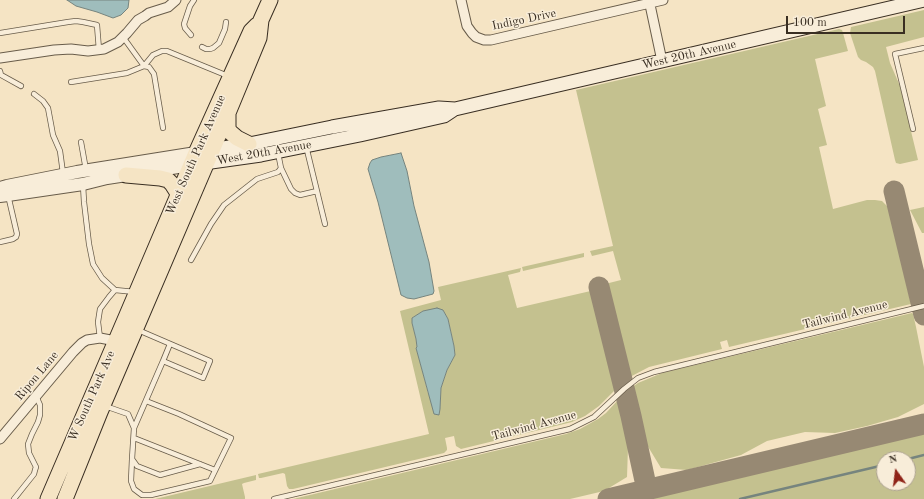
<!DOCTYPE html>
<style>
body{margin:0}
#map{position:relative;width:924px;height:499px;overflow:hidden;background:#f5e4c4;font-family:"Old Standard TT",serif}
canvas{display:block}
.north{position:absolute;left:876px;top:451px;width:40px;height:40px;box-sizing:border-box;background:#f8edd9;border:1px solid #aca190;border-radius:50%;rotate:346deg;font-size:11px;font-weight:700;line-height:16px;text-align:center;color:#392e22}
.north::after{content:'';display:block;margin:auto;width:14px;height:18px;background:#8f2418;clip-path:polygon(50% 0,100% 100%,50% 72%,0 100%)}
.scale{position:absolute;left:786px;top:16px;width:119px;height:18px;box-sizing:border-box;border:2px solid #392e22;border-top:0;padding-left:5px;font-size:12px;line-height:14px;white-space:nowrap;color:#392e22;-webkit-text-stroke:3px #f8edd9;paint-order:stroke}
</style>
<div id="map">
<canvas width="924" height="499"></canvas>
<div class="north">N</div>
<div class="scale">100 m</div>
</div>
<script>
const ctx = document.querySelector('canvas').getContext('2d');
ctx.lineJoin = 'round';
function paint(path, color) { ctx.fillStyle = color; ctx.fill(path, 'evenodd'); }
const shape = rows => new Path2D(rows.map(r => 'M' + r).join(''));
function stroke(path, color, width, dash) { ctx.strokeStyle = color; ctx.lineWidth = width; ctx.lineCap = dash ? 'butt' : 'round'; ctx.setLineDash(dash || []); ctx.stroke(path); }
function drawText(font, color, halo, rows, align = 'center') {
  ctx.font = font + ' "Old Standard TT",serif'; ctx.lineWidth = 3; ctx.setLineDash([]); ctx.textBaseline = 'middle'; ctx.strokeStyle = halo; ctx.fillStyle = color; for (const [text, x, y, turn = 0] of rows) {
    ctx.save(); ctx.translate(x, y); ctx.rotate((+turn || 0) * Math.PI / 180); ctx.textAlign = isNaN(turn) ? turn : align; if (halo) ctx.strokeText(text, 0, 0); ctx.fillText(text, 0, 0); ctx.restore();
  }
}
const green = shape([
 [924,10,924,37,886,47,890,63,900,86,918,160,900,164,896,163,895,160,875,71,873,67,866,62,861,60,858,57,850,33,851,27],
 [839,29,842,30,843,33,848,51,815,59,826,106,818,109,827,145,819,147,833,209,867,200,875,200,882,201,887,206,889,209,911,304,729,347,727,340,720,342,722,349,649,367,628,378,605,284,621,280,613,251,592,256,590,251,613,246,576,90],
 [924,207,924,233,922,233,910,210],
 [584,253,584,257,523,271,522,267],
 [521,268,520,272,508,275,517,308,595,290,617,388,599,406,585,416,572,422,461,449,456,446,454,436,445,438,447,448,447,450,444,453,293,489,289,489,287,486,285,474,283,473,261,478,259,478,258,474,429,434,400,311,441,300,438,287],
 [443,310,448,319,454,346,455,355,447,370,441,388,440,408,439,415,428,393,423,373,416,348,417,347,416,339,412,323,412,318,423,311],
 [912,313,913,314,916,327,924,367,924,404,898,417,867,426,835,433,805,432,767,441,741,455,687,470,661,468,647,445,631,388,638,383,662,373],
 [619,399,628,447,627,477,604,491,570,499,293,499,566,434,580,429,598,419,606,413],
 [924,433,924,499,647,499,729,479],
 [884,459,908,459,908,483,884,483],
 [256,475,256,480,244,483,242,484,245,497,245,499,155,499]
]);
const water = shape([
 [67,0,129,0,128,8,121,15,113,18,97,12,76,6,67,0],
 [401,153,407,171,414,206,429,262,434,291,433,294,414,299,407,298,401,295,378,202,368,169,370,163,372,160,381,157,401,153],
 [437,308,443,310,448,319,454,346,455,355,447,370,441,388,440,409,439,415,434,414,416,348,417,347,416,339,412,323,412,318,423,311,437,308]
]);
const stream = shape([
 [908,459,924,455],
 [740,499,884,465]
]);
const taxiway = shape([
 [894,191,924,315],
 [599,287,631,416,647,490],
 [608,499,924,424]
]);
const service = shape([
 [0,33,68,22,76,21,83,22,97,25,99,50],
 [191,35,185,28,184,24,190,6,194,0],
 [202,47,206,49,210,49,213,48,219,43,225,29,226,22],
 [0,71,1,75,21,86],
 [71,82,127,73,144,66,123,37],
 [34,94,43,101,48,108,53,135,60,151,63,173],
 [163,128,154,74,149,67,144,66,153,55,162,51,167,51,228,76],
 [913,129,895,54,924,48],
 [81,142,86,170],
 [306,146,325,224],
 [281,168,291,189,295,193,300,195,317,191],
 [83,185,84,202,89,244,93,264,102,278,115,290],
 [0,242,13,239,16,237,17,234,8,195],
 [191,260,211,224,224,205,257,179,278,172,281,168,278,153],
 [100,338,98,322,100,309,109,297,115,290,135,292],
 [163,361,170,344],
 [105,406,128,414,134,428,132,459,137,466,160,475,200,464],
 [134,428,163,361,203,378,210,361,138,330],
 [134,438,215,470],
 [132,459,131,481,134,489,142,495,151,495,210,481,231,438,179,414,146,401],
 [14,499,34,474,35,470,36,467,29,453,28,444,32,434,38,422,40,415,40,405,36,396],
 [274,499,570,429,594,417,624,389,638,378,654,372,924,306]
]);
const minor = shape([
 [461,0,467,26,472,33,476,37,484,40,491,40,663,0],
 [649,0,662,61],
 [0,58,54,50,71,49,88,51,104,49,118,42,127,33,138,20,145,16,149,13,168,7,176,0],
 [0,439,73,352,82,343,87,340,100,338,121,342]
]);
const tertiary = shape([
 [0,188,7,186,77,172,196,153],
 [0,196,8,195,83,184,107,178,191,165]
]);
const secondary = shape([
 [204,151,249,144,332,127,439,108,455,109,924,0],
 [197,164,261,155,360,135,444,116,453,110]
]);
const primary = shape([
 [228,114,228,128,230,132,237,138,249,144],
 [126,175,160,178,168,180,172,184,179,195],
 [48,499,127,315,196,153,251,31,257,25],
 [65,499,100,412,228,113,259,38,261,20,270,0]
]);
const streetNames = [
 ["Indigo Drive",524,20,-12],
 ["West 20th Avenue",689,55,-13],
 ["West 20th Avenue",264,153,-10],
 ["West South Park Avenue",196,155,-66],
 ["Tailwind Avenue",845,315,-14],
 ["Ripon Lane",37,376,-50],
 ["W South Park Ave",92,396,-66],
 ["Tailwind Avenue",534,426,-15]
];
paint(green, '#c4c18f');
paint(water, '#9fbdbc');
stroke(water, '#76847e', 1);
stroke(stream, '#76847e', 2.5);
stroke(taxiway, '#978973', 21);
stroke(service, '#685c4a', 6);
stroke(minor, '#685c4a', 11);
stroke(tertiary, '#685c4a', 14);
stroke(secondary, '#392e22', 15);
stroke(primary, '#392e22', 17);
stroke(service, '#f8edd9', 4.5);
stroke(minor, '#f8edd9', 9);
stroke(tertiary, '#f8edd9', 12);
stroke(secondary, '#f8edd9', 13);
stroke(primary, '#f5e4c4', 15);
drawText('12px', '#392e22', '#f8edd9', streetNames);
</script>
